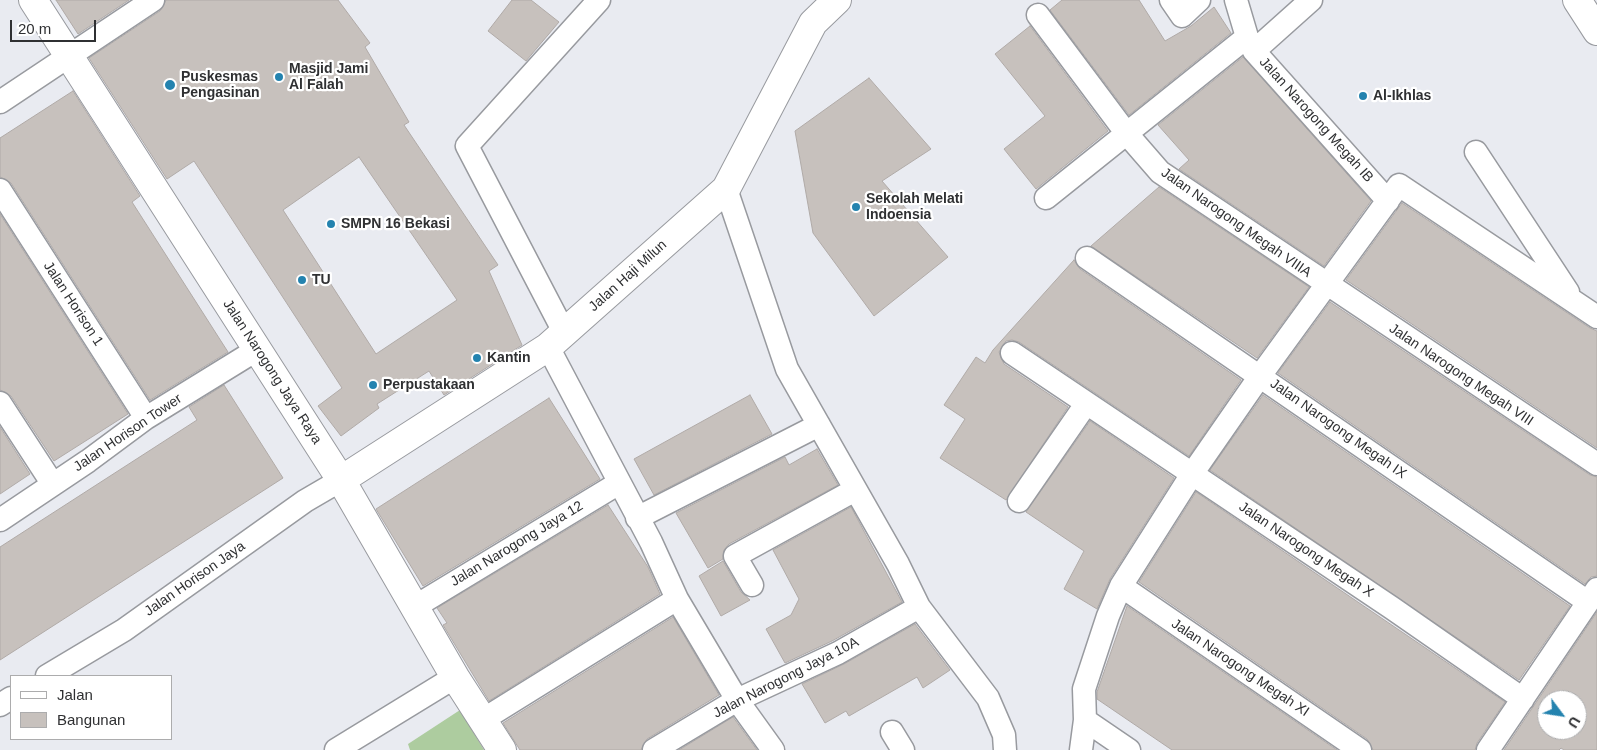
<!DOCTYPE html>
<style>
body{margin:0}
#map{position:relative;width:1597px;height:750px;overflow:hidden;background:#e9ebf1;font-family:Arial,sans-serif}
canvas{display:block}
.legend{position:absolute;left:10px;top:675px;width:162px;height:65px;box-sizing:border-box;background:#fff;border:1px solid #acacad;margin:0;padding:6px 9px;list-style:none;font-size:15px;color:#2f3032}
.legend li{display:flex;align-items:center;gap:10px;height:25px}
.legend b{width:25px;border:1px solid #acacad}
.north{position:absolute;left:1537px;top:690px;width:50px;height:50px;box-sizing:border-box;background:#fff;border:1px solid #acacad;border-radius:50%;rotate:121deg;font-size:14px;font-weight:700;line-height:20px;text-align:center;color:#2f3032}
.north::after{content:'';display:block;margin:auto;width:18px;height:22px;background:#2483af;clip-path:polygon(50% 0,100% 100%,50% 72%,0 100%)}
.scale{position:absolute;left:10px;top:20px;width:86px;height:22px;box-sizing:border-box;border:2px solid #2f3032;border-top:0;padding-left:6px;font-size:15px;line-height:18px;white-space:nowrap;color:#2f3032;-webkit-text-stroke:4px #fff;paint-order:stroke}
</style>
<div id="map">
<canvas width="1597" height="750"></canvas>
<ul class="legend">
<li><b style="height:6px;background:#fff"></b>Jalan</li>
<li><b style="height:14px;background:#c7c1bd"></b>Bangunan</li>
</ul>
<div class="north">U</div>
<div class="scale">20 m</div>
</div>
<script>
const ctx = document.querySelector('canvas').getContext('2d');
ctx.lineJoin = 'round';
function paint(path, color) { ctx.fillStyle = color; ctx.fill(path, 'evenodd'); }
const shape = rows => new Path2D(rows.map(r => 'M' + r).join(''));
function stroke(path, color, width, dash) { ctx.strokeStyle = color; ctx.lineWidth = width; ctx.lineCap = dash ? 'butt' : 'round'; ctx.setLineDash(dash || []); ctx.stroke(path); }
function drawText(font, color, halo, rows, align = 'center') {
  ctx.font = font + ' Arial,sans-serif'; ctx.lineWidth = 4.5; ctx.setLineDash([]); ctx.textBaseline = 'middle'; ctx.strokeStyle = halo; ctx.fillStyle = color; for (const [text, x, y, turn = 0] of rows) {
    ctx.save(); ctx.translate(x, y); ctx.rotate((+turn || 0) * Math.PI / 180); ctx.textAlign = isNaN(turn) ? turn : align; if (halo) ctx.strokeText(text, 0, 0); ctx.fillText(text, 0, 0); ctx.restore();
  }
}
const green = shape([
 [460,710,484,750,410,750,408,744]
]);
const building = shape([
 [56,0,129,0,78,34,56,0],
 [166,0,338,0,370,43,365,47,409,122,404,125,498,265,489,271,522,345,444,395,429,371,377,404,379,408,341,436,318,406,342,388,194,161,167,179,89,58,160,11,166,0],
 [359,157,457,300,376,354,283,210,359,157],
 [512,0,531,0,559,22,526,61,488,31,512,0],
 [1062,0,1139,0,1165,41,1191,26,1214,7,1231,33,1129,115,1050,10,1062,0],
 [1030,26,1108,131,1036,189,1004,149,1045,116,995,54,1030,26],
 [1243,57,1371,201,1324,266,1179,169,1189,160,1158,125,1243,57],
 [869,78,931,149,882,181,948,257,874,316,813,233,795,131,869,78],
 [73,91,140,196,132,202,228,352,150,400,11,183,0,177,0,138,73,91],
 [1159,187,1309,287,1257,358,1091,246,1159,187],
 [1402,203,1590,328,1597,331,1597,448,1346,280,1402,203],
 [0,214,128,414,54,461,11,396,0,390,0,214],
 [1074,260,1080,269,1241,380,1189,456,1019,342,1012,340,1006,341,999,352,1004,364,1068,407,1006,500,940,458,965,419,944,405,976,357,985,363,993,350,1074,260],
 [1330,302,1590,475,1597,477,1597,576,1591,577,1585,584,1278,373,1330,302],
 [224,385,283,478,0,660,0,547,197,420,189,407,224,385],
 [750,395,772,434,654,495,634,459,750,395],
 [1263,395,1570,606,1519,680,1210,470,1263,395],
 [549,398,600,479,423,586,376,509,549,398],
 [1090,421,1174,478,1110,579,1097,609,1064,589,1084,551,1026,512,1090,421],
 [0,427,30,474,0,494,0,427],
 [817,449,838,485,729,544,724,550,723,559,708,568,676,513,785,457,789,465,817,449],
 [1196,492,1505,702,1477,743,1475,750,1373,750,1367,739,1139,582,1196,492],
 [608,505,648,567,660,594,489,701,443,625,447,623,437,608,608,505],
 [851,507,902,602,832,641,785,663,766,629,791,615,799,599,773,550,851,507],
 [723,561,741,592,750,600,721,616,699,576,723,561],
 [1127,606,1337,750,1172,750,1097,699,1097,692,1127,606],
 [1597,612,1597,750,1564,750,1561,748,1559,750,1504,750,1597,612],
 [1547,700,1577,700,1577,730,1547,730,1547,700],
 [673,617,719,695,647,739,641,750,520,750,503,723,673,617],
 [915,624,950,670,923,688,917,677,849,716,846,711,825,723,802,684,844,664,915,624],
 [733,717,757,750,679,750,733,717]
]);
const minor = shape([
 [1171,0,1182,16,1199,0],
 [1236,0,1247,37,1254,51,1388,201],
 [1038,15,1127,134,1160,172,1597,464],
 [1254,51,1311,0],
 [0,102,153,0],
 [1476,152,1568,292],
 [726,189,787,369,898,564,919,607,988,698,1004,735,1005,750],
 [0,190,146,418],
 [1046,198,1247,37],
 [1087,258,1588,602],
 [564,332,467,146,599,0],
 [548,347,651,542,677,599,737,700,773,750],
 [1012,353,1392,608,1523,699],
 [0,403,52,483],
 [1019,501,1086,404],
 [637,518,819,425],
 [0,520,88,461,146,418,258,349],
 [752,585,735,556,855,490],
 [1121,586,1360,750],
 [416,606,619,483],
 [47,676,124,630,305,501,341,480],
 [0,705,11,698],
 [484,719,677,599],
 [1085,720,1129,750],
 [892,732,903,750],
 [336,750,455,677],
 [654,750,737,700,838,653,919,607],
 [1081,750,1085,720,1084,689,1108,616,1121,586,1192,474,1260,376,1399,185,1597,317],
 [1488,750,1597,589]
]);
const tertiary = shape([
 [33,0,341,480,455,677,502,750],
 [1577,0,1597,31],
 [341,480,548,347,726,189,813,23,837,0]
]);
const markers = [
 [279,77,5,"#2483af"],
 [170,85,6,"#2483af"],
 [1363,96,5,"#2483af"],
 [856,207,5,"#2483af"],
 [331,224,5,"#2483af"],
 [302,280,5,"#2483af"],
 [477,358,5,"#2483af"],
 [373,385,5,"#2483af"]
];
const poiNames = [
 ["Masjid Jami",289,69],
 ["Al Falah",289,85],
 ["Puskesmas",181,77],
 ["Pengasinan",181,93],
 ["Al-Ikhlas",1373,96],
 ["Sekolah Melati",866,199],
 ["Indoensia",866,215],
 ["SMPN 16 Bekasi",341,224],
 ["TU",312,280],
 ["Kantin",487,358],
 ["Perpustakaan",383,385]
];
const streetNames = [
 ["Jalan Narogong Megah IB",1316,120,48],
 ["Jalan Narogong Megah VIIIA",1236,223,35],
 ["Jalan Haji Milun",628,276,-42],
 ["Jalan Horison 1",73,304,57],
 ["Jalan Narogong Jaya Raya",272,372,57],
 ["Jalan Narogong Megah VIII",1461,375,34],
 ["Jalan Narogong Megah IX",1338,429,35],
 ["Jalan Horison Tower",128,433,-34],
 ["Jalan Narogong Jaya 12",517,544,-31],
 ["Jalan Narogong Megah X",1306,550,34],
 ["Jalan Horison Jaya",195,579,-35],
 ["Jalan Narogong Megah XI",1240,668,34],
 ["Jalan Narogong Jaya 10A",786,678,-27]
];
paint(green, '#adcc9f');
paint(building, '#c7c1bd');
stroke(building, '#b0aaa7', 1);
stroke(minor, '#989a9f', 25);
stroke(tertiary, '#989a9f', 30);
stroke(minor, '#fff', 22);
stroke(tertiary, '#fff', 28);
for (const [x, y, r, color] of markers) { const dot = new Path2D(); dot.arc(x, y, r, 0, 2 * Math.PI); ctx.fillStyle = color; ctx.fill(dot); stroke(dot, '#fff', 2); }
drawText('bold 14px', '#2f3032', '#fff', poiNames, 'left');
drawText('14px', '#2f3032', '#fff', streetNames);
</script>
